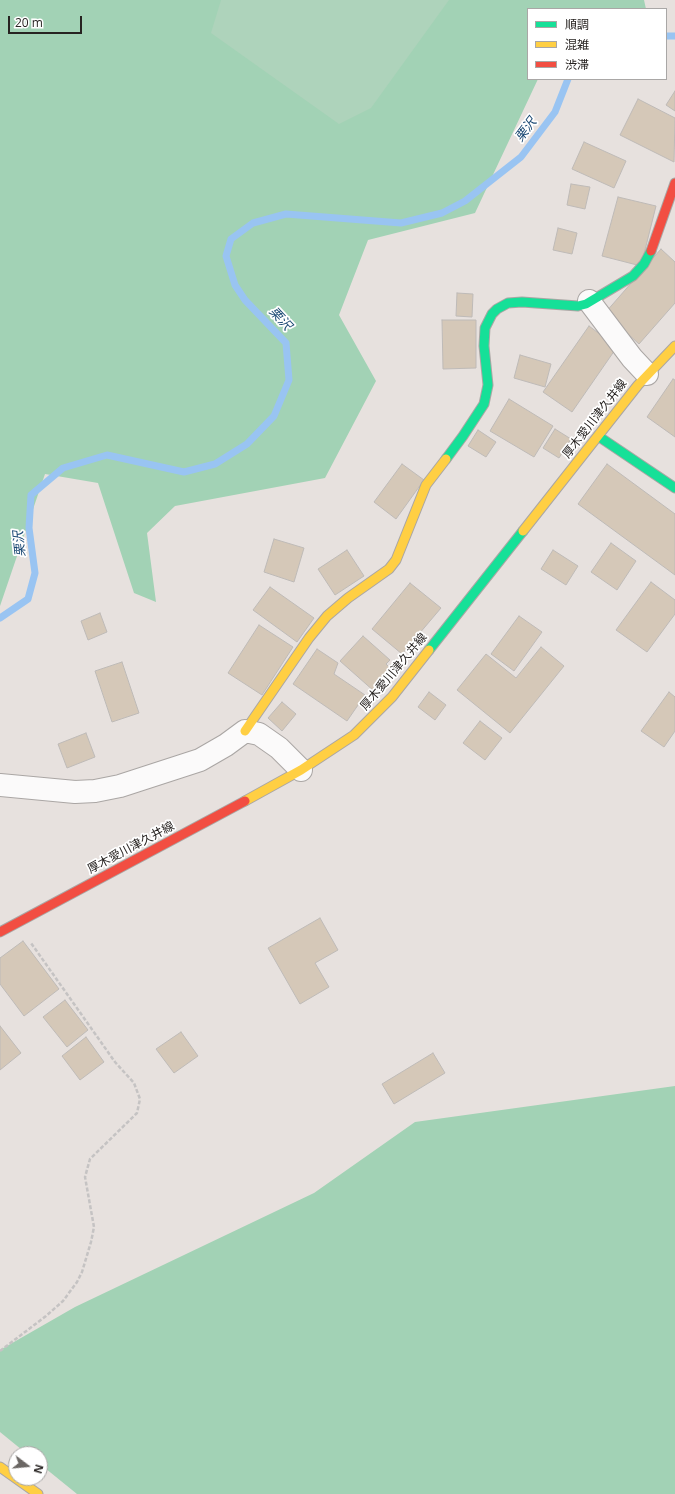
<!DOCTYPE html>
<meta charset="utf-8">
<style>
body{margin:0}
#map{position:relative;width:675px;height:1494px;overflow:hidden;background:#e7e1de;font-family:"Open Sans","Noto Sans JP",sans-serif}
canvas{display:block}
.legend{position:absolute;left:527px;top:8px;width:140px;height:72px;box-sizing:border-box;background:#fff;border:1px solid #a9a7a6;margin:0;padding:5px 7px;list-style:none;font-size:12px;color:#272321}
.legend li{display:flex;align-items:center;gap:8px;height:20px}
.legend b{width:20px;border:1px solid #a9a7a6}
.north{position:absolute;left:8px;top:1446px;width:40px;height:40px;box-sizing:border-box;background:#fff;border:1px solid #a9a7a6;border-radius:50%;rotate:106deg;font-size:11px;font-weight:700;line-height:16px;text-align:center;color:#272321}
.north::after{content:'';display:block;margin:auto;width:14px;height:18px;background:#6a6663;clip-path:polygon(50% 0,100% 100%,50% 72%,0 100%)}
.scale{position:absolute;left:8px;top:16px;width:74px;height:18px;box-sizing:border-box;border:2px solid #272321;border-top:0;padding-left:5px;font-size:12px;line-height:14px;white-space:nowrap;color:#272321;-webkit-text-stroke:3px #fff;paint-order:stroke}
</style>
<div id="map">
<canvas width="675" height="1494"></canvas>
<ul class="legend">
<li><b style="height:5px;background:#16e098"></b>順調</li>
<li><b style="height:5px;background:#ffcf43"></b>混雑</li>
<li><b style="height:5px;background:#f24e42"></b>渋滞</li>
</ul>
<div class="north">N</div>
<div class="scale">20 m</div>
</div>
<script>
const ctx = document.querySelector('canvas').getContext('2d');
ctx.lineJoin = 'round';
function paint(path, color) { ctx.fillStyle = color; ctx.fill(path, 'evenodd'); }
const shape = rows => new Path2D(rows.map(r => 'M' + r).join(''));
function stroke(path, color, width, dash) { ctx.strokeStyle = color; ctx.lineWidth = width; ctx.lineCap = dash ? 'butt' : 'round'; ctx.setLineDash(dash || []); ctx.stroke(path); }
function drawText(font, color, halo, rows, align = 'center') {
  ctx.font = font + ' "Open Sans","Noto Sans JP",sans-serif'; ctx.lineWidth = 3.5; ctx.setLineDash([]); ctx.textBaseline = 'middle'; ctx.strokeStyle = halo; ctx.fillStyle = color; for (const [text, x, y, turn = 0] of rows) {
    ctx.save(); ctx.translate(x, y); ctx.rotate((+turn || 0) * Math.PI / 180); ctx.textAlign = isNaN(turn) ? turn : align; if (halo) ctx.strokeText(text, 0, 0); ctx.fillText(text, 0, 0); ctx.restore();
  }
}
const green = shape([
 [164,0,519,0,341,172]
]);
const forest = shape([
 [0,0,221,0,211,33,339,124,371,108,449,0,644,0,646,9,528,9,528,79,538,79,475,213,368,240,339,315,376,381,325,478,175,506,147,533,156,602,134,593,98,483,45,474,0,606],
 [675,1086,675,1494,77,1494,40,1464,40,1454,27,1454,0,1432,0,1350,75,1307,314,1193,415,1122]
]);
const stream = shape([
 [666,36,675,36],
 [0,618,28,599,35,573,29,528,31,495,63,468,107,455,184,472,215,464,247,444,274,416,289,380,286,343,245,300,235,285,226,256,231,239,253,223,286,214,401,223,442,213,465,201,521,157,555,112,568,79]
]);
const building = shape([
 [675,91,675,111,666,105,675,91],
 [638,99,675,118,674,162,620,135,638,99],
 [584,142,626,161,614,188,572,169,584,142],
 [571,184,590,187,585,209,567,205,571,184],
 [618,197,656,206,641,266,602,256,618,197],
 [558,228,577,233,572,254,553,250,558,228],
 [661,249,675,262,675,303,639,344,605,313,661,249],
 [457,293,473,294,472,317,456,316,457,293],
 [442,320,476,320,476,368,443,369,442,320],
 [589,326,617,347,572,412,543,392,589,326],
 [520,355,551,364,545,387,514,378,520,355],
 [673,379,675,380,675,437,647,417,673,379],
 [509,399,553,426,534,457,490,431,509,399],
 [555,429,571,439,559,458,543,448,555,429],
 [478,430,496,442,486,457,468,446,478,430],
 [402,464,424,480,396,519,374,502,402,464],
 [607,464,675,514,675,575,578,504,607,464],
 [274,539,304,548,294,582,264,572,274,539],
 [611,543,636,561,617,590,591,572,611,543],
 [347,550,364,576,335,595,318,569,347,550],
 [553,550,578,566,566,585,541,569,553,550],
 [651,582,675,600,675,614,647,652,616,630,651,582],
 [410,583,441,608,402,654,372,629,410,583],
 [270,587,314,618,297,642,253,610,270,587],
 [100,613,107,632,88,640,81,621,100,613],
 [519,616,542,632,514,671,491,654,519,616],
 [259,625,293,647,262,695,228,673,259,625],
 [363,636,390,660,386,664,393,671,375,692,340,661,363,636],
 [541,647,564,666,510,733,457,690,486,654,516,678,541,647],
 [317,649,338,663,334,674,365,695,347,721,293,684,317,649],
 [122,662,139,713,112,722,95,671,122,662],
 [429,692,446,705,435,720,418,707,429,692],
 [669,692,675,697,675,731,664,747,641,731,669,692],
 [282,702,296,714,282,731,268,718,282,702],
 [480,721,502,738,485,760,463,743,480,721],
 [86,733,95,757,67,768,58,744,86,733],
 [320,918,338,950,315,963,329,987,300,1004,268,948,320,918],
 [23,941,59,989,24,1016,0,984,0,958,23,941],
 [65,1000,88,1030,67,1047,43,1017,65,1000],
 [0,1026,21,1053,0,1070,0,1026],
 [181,1032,198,1056,174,1073,156,1049,181,1032],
 [86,1037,104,1062,80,1080,62,1056,86,1037],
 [433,1053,445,1073,394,1104,382,1084,433,1053]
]);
const path = shape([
 [0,1351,46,1316,63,1301,77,1282,82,1272,91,1242,94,1227,85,1177,90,1159,137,1113,140,1099,134,1083,115,1062,31,943]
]);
const street = shape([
 [589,301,632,358,647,374],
 [0,785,75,792,95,791,120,786,200,760,226,745,245,731,259,734,279,748,301,770]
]);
const fast = shape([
 [598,436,675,488],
 [446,459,463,436,484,404,488,385,484,346,485,328,492,314,497,309,508,303,522,302,578,306,586,304,633,276,644,264,651,251],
 [429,650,523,531]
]);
const slow = shape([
 [523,531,638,385,675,346],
 [245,731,309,638,327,616,348,598,389,569,396,560,426,485,446,459],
 [245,801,301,770,354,735,392,697,429,650],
 [0,1467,38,1494]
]);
const jam = shape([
 [651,251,675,183],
 [0,932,245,801]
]);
const streetNames = [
 ["厚木愛川津久井線",595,419,-52],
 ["厚木愛川津久井線",394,672,-50],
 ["厚木愛川津久井線",131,848,-28]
];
const waterNames = [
 ["栗沢",526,130,-53],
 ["栗沢",280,319,47],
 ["栗沢",20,544,-96]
];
paint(green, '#aed3bb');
paint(forest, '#a2d2b5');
stroke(stream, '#99c4f2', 7);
paint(building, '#d5c8b8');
stroke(building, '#bebab7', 1);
stroke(street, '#aaa6a4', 24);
stroke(fast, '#aaa6a4', 11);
stroke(slow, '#aaa6a4', 11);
stroke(jam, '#aaa6a4', 11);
stroke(path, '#c5c3c3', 2.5, [4, 2]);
stroke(street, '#fbfafa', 22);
stroke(fast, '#16e098', 9);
stroke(slow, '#ffcf43', 9);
stroke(jam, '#f24e42', 9);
drawText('12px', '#272321', '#fff', streetNames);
drawText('italic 13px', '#1a4873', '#fff', waterNames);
</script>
